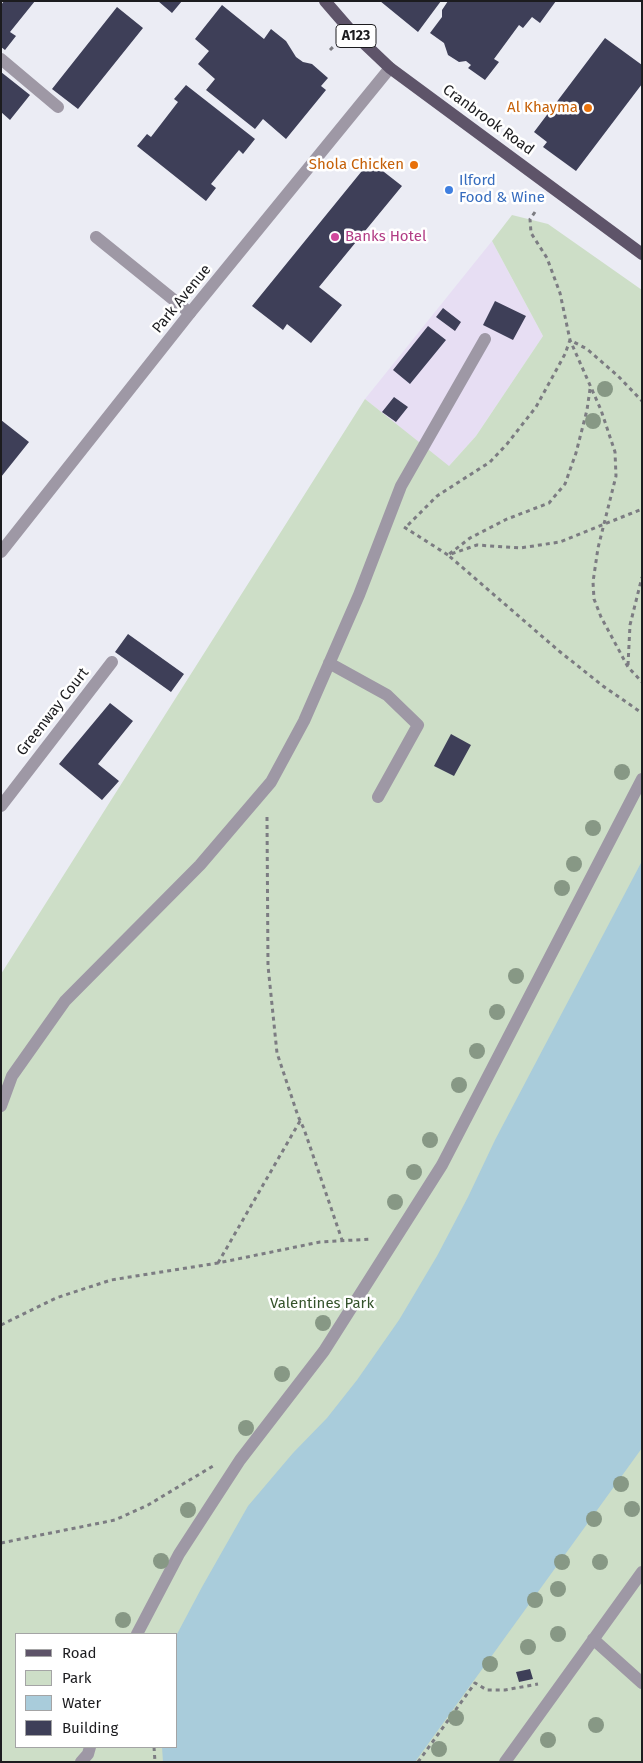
<!DOCTYPE html>
<style>
body{margin:0}
#map{position:relative;width:643px;height:1763px;overflow:hidden;background:#ebecf4;font-family:"Fira Sans",sans-serif}
canvas{display:block}
.frame{position:absolute;inset:0;border:2px solid #1c1c1f;pointer-events:none}
.legend{position:absolute;left:15px;top:1633px;width:162px;height:115px;box-sizing:border-box;background:#fff;border:1px solid #a4a4a5;margin:0;padding:6px 9px;list-style:none;font-size:15px;color:#1c1c1f}
.legend li{display:flex;align-items:center;gap:10px;height:25px}
.legend b{width:25px;border:1px solid #a4a4a5}
</style>
<div id="map">
<canvas width="643" height="1763"></canvas>
<div class="frame"></div>
<ul class="legend">
<li><b style="height:6px;background:#5e5469"></b>Road</li>
<li><b style="height:14px;background:#cddec7"></b>Park</li>
<li><b style="height:14px;background:#a9ccdb"></b>Water</li>
<li><b style="height:14px;background:#3e3f58"></b>Building</li>
</ul>
</div>
<script>
const ctx = document.querySelector('canvas').getContext('2d');
ctx.lineJoin = 'round';
function paint(path, color) { ctx.fillStyle = color; ctx.fill(path, 'evenodd'); }
const shape = rows => new Path2D(rows.map(r => 'M' + r).join(''));
function stroke(path, color, width, dash) { ctx.strokeStyle = color; ctx.lineWidth = width; ctx.lineCap = dash ? 'butt' : 'round'; ctx.setLineDash(dash || []); ctx.stroke(path); }
function drawText(font, color, halo, rows, align = 'center') {
  ctx.font = font + ' "Fira Sans",sans-serif'; ctx.lineWidth = 5; ctx.setLineDash([]); ctx.textBaseline = 'middle'; ctx.strokeStyle = halo; ctx.fillStyle = color; for (const [text, x, y, turn = 0] of rows) {
    ctx.save(); ctx.translate(x, y); ctx.rotate((+turn || 0) * Math.PI / 180); ctx.textAlign = isNaN(turn) ? turn : align; if (halo) ctx.strokeText(text, 0, 0); ctx.fillText(text, 0, 0); ctx.restore();
  }
}
const industrial = shape([
 [492,241,543,336,476,436,448,467,365,399]
]);
const green = shape([
 [512,215,548,224,642,290,642,1762,1,1762,1,974,365,399,449,466,476,436,543,336,492,241],
 [16,1634,176,1634,176,1747,16,1747]
]);
const water = shape([
 [642,861,642,1448,415,1762,163,1762,162,1747,176,1747,176,1636,202,1587,248,1506,293,1453,327,1418,357,1380,399,1320,437,1256,468,1197,495,1140]
]);
const building = shape([
 [4,1,35,1,10,32,16,36,5,50,1,47,1,5],
 [158,1,182,1,172,13],
 [380,1,441,1,418,32],
 [448,1,556,1,540,23,532,17,523,28,519,25,494,59,499,62,485,80,468,68,471,65,466,61,459,62,448,55,444,43,430,33,442,17,442,10],
 [222,5,264,39,271,29,286,41,296,57,303,62,312,64,328,78,321,86,326,90,286,139,263,119,255,129,206,90,215,79,198,64,209,51,195,39],
 [117,7,143,28,78,109,52,89],
 [605,38,642,65,642,84,576,171,543,147,547,142,534,132],
 [1,72,30,95,10,120,1,112],
 [186,85,255,139,243,154,239,150,211,184,216,188,206,201,137,146,147,134,151,137,178,102,174,99],
 [370,161,402,186,319,287,342,305,311,343,287,324,283,330,252,306],
 [495,301,526,316,513,340,483,325],
 [443,308,461,322,455,331,436,317],
 [428,326,446,340,410,384,393,370],
 [394,397,408,407,396,422,382,412],
 [1,420,29,442,1,477],
 [128,634,184,674,171,692,115,652],
 [110,703,133,721,98,764,119,781,102,800,59,764],
 [451,734,471,745,454,776,434,766],
 [530,1669,533,1679,519,1682,516,1672]
]);
const path = shape([
 [330,50,335,45],
 [535,212,530,219,531,233,547,258,560,293,570,340,601,410,615,452,616,476,598,548,593,582,594,599,601,617,628,667,642,682],
 [590,389,587,410,576,453,565,484,549,503,507,519,470,538,448,555,559,651,603,686,642,713],
 [408,525,437,496,490,462,507,444,536,407,565,354,570,340,587,349,618,376,642,401],
 [404,527,448,555,477,545,520,548,560,542,642,509],
 [628,665,630,625,642,577],
 [267,817,268,966,277,1053,298,1116,304,1129,342,1240],
 [218,1263,300,1121],
 [1,1325,56,1298,111,1280,218,1263,320,1242,372,1239],
 [1,1543,115,1520,148,1505,213,1466],
 [154,1747,155,1762],
 [418,1762,475,1683,487,1690,505,1690,538,1684]
]);
const service = shape([
 [1,59,58,107],
 [96,237,190,313],
 [329,663,387,695,418,725,378,797],
 [1,1106,12,1076,65,1001,200,865,271,782,304,721,359,595,401,486,485,339],
 [137,1634,179,1554,240,1460,324,1351,442,1165,642,779],
 [593,1639,642,1683],
 [81,1762,88,1754,90,1747],
 [505,1762,642,1572]
]);
const minor = shape([
 [1,552,190,313,390,68],
 [1,806,112,662]
]);
const primary = shape([
 [325,1,351,31,390,68,642,254]
]);
const trees = [
 [605,389],
 [593,421],
 [622,772],
 [593,828],
 [574,864],
 [562,888],
 [516,976],
 [497,1012],
 [477,1051],
 [459,1085],
 [430,1140],
 [414,1172],
 [395,1202],
 [323,1323],
 [282,1374],
 [246,1428],
 [621,1484],
 [632,1509],
 [188,1510],
 [594,1519],
 [161,1561],
 [562,1562],
 [600,1562],
 [558,1589],
 [535,1600],
 [123,1620],
 [558,1634],
 [528,1647],
 [490,1664],
 [456,1718],
 [596,1725],
 [548,1740],
 [439,1749]
];
const markers = [
 [588,108,5,"#e8710a"],
 [414,165,5,"#e8710a"],
 [449,190,5,"#3f7fe0"],
 [335,237,5,"#d1479c"]
];
const shields = [
 [356,36,40]
];
const shieldNames = [
 ["A123",356,36]
];
const foodNames = [
 ["Al Khayma",578,108],
 ["Shola Chicken",404,165]
];
const streetNames = [
 ["Cranbrook Road",488,120,36],
 ["Park Avenue",182,299,-51],
 ["Greenway Court",53,712,-52]
];
const shopNames = [
 ["Ilford",459,181],
 ["Food & Wine",459,198]
];
const hotelNames = [
 ["Banks Hotel",345,237]
];
const parkNames = [
 ["Valentines Park",322,1304]
];
paint(industrial, '#e7def3');
paint(green, '#cddec7');
paint(water, '#a9ccdb');
paint(building, '#3e3f58');
stroke(path, '#7c7c82', 3, [4, 4]);
stroke(service, '#9e98a5', 12);
stroke(minor, '#9e98a5', 12);
stroke(primary, '#5e5469', 12);
ctx.fillStyle = '#879885';
for (const [x, y] of trees) { ctx.beginPath(); ctx.arc(x, y, 8, 0, 2 * Math.PI); ctx.fill(); }
for (const [x, y, r, color] of markers) { const dot = new Path2D(); dot.arc(x, y, r, 0, 2 * Math.PI); ctx.fillStyle = color; ctx.fill(dot); stroke(dot, '#fff', 2); }
for (const [x, y, w] of shields) { const box = new Path2D(); box.roundRect(x - w / 2, y - 11.5, w, 23, 4); ctx.fillStyle = '#fff'; ctx.fill(box); stroke(box, '#1c1c1f', 1); }
drawText('bold 14px', '#1c1c1f', null, shieldNames);
drawText('15px', '#c56008', '#fff', foodNames, 'right');
drawText('15px', '#1c1c1f', '#fff', streetNames);
drawText('15px', '#366cbe', '#fff', shopNames, 'left');
drawText('15px', '#b23c85', '#fff', hotelNames, 'left');
drawText('15px', '#35532b', '#fff', parkNames);
</script>
